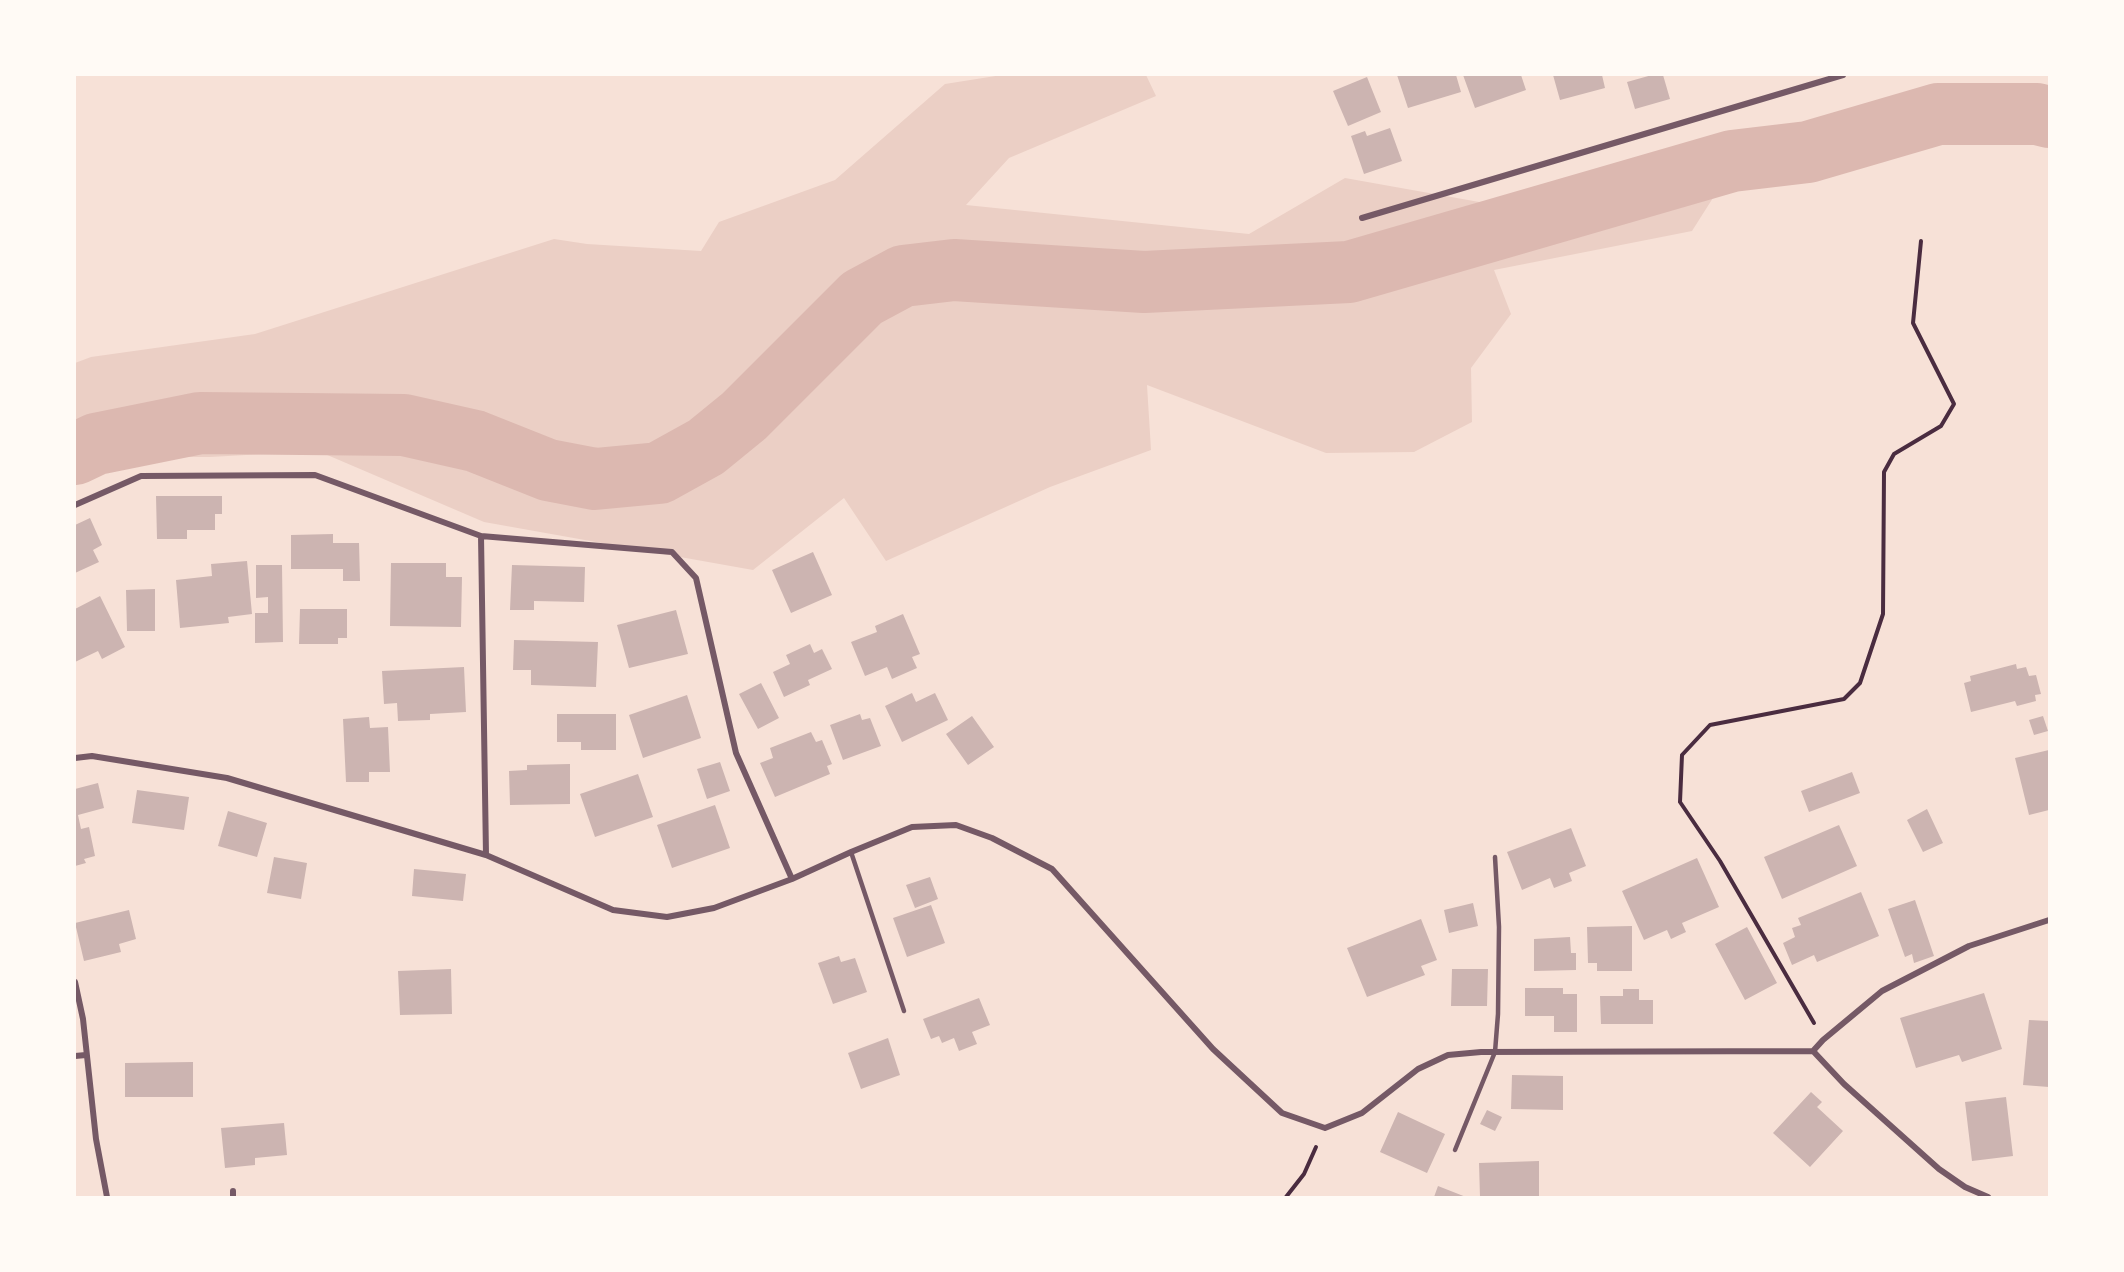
<!DOCTYPE html>
<style>
body{margin:0}
#map{position:relative;width:2124px;height:1272px;overflow:hidden;background:#f7e1d7;font-family:Cabin,sans-serif}
canvas{display:block}
.frame{position:absolute;inset:0;border:76px solid #fffaf5;pointer-events:none}
</style>
<div id="map">
<canvas width="2124" height="1272"></canvas>
<div class="frame"></div>
</div>
<script>
const ctx = document.querySelector('canvas').getContext('2d');
ctx.lineJoin = 'round';
function paint(path, color) { ctx.fillStyle = color; ctx.fill(path, 'evenodd'); }
const shape = rows => new Path2D(rows.map(r => 'M' + r).join(''));
function stroke(path, color, width, dash) { ctx.strokeStyle = color; ctx.lineWidth = width; ctx.lineCap = dash ? 'butt' : 'round'; ctx.setLineDash(dash || []); ctx.stroke(path); }
const green = shape([
 [1002,75,1146,75,1156,96,1009,158,966,205,1249,234,1345,178,1496,205,1751,138,1692,231,1494,270,1511,314,1471,368,1472,422,1414,452,1326,453,1147,385,1151,450,1050,487,886,561,844,498,753,570,484,522,318,451,210,457,124,457,75,479,75,363,91,357,255,334,554,239,587,244,701,251,719,222,835,180,945,84]
]);
const river = shape([
 [75,454,96,444,200,423,404,425,475,441,548,470,595,479,659,473,706,447,744,416,862,298,903,276,954,270,1144,282,1349,272,1732,161,1808,152,1938,114,2037,114,2049,117]
]);
const building = shape([
 [1397,75,1456,75,1461,92,1408,108],
 [1463,75,1521,75,1526,90,1475,108],
 [1553,75,1602,75,1605,88,1560,100],
 [1652,75,1663,75,1670,99,1635,109,1627,82],
 [1367,77,1381,112,1348,126,1333,91],
 [1390,128,1402,161,1364,174,1351,136,1365,131,1367,136],
 [156,496,222,496,222,514,215,514,215,530,187,530,187,539,157,539],
 [90,518,102,545,93,550,99,562,75,573,75,525],
 [333,534,333,543,359,543,360,581,343,581,343,569,291,569,291,535],
 [813,552,832,595,791,613,772,570],
 [247,561,252,614,228,617,229,623,180,628,176,580,212,576,211,564],
 [391,563,446,563,446,577,462,577,461,627,390,626],
 [256,565,282,565,283,642,255,643,255,613,268,613,268,597,256,598],
 [512,565,585,567,584,602,534,601,534,610,510,610],
 [155,589,155,631,127,631,126,590],
 [100,596,125,647,102,659,98,651,75,662,75,609],
 [300,609,347,609,347,638,338,638,338,644,299,644],
 [676,610,688,654,629,668,617,625],
 [903,614,920,654,912,657,917,668,892,679,887,667,865,676,851,642,877,632,875,626],
 [514,640,598,642,596,687,531,685,531,670,513,670],
 [810,644,814,653,822,649,832,669,808,680,810,685,784,697,773,672,790,664,786,655],
 [2016,664,2017,669,2026,667,2029,676,2036,675,2041,694,2035,695,2036,701,2017,706,2015,701,1971,712,1964,683,1971,681,1970,676],
 [464,667,466,712,430,714,430,720,398,721,397,703,384,704,382,671],
 [761,683,779,718,758,729,739,694],
 [912,693,916,702,935,693,948,720,902,742,885,706],
 [687,695,701,738,643,758,629,715],
 [557,714,616,714,616,750,581,750,581,742,557,742],
 [860,714,862,720,870,718,881,746,843,760,830,725],
 [972,716,994,747,968,765,946,734],
 [2043,716,2048,731,2034,735,2029,720],
 [369,717,370,728,388,727,390,772,369,772,369,782,346,782,343,719],
 [811,732,816,742,822,740,832,764,827,766,830,774,775,797,760,763,773,758,770,748],
 [2049,750,2049,810,2029,815,2015,758],
 [720,762,730,791,707,799,697,769],
 [570,764,570,804,510,805,509,771,527,770,527,765],
 [1852,772,1860,793,1809,812,1801,791],
 [638,774,653,817,595,837,580,794],
 [98,783,104,808,78,815,81,829,89,827,95,856,84,859,86,863,75,866,75,789],
 [137,790,189,797,184,830,132,823],
 [715,805,730,848,672,868,657,825],
 [1927,809,1943,843,1923,852,1907,820],
 [228,811,267,823,257,857,218,846],
 [1839,825,1857,866,1782,899,1764,857],
 [1571,828,1586,866,1569,873,1572,881,1554,888,1550,878,1522,890,1507,852],
 [274,857,307,863,301,899,267,893],
 [1697,858,1719,907,1682,923,1686,932,1671,939,1667,930,1644,940,1622,891],
 [414,869,466,874,463,901,412,896],
 [930,877,938,899,915,908,906,885],
 [1861,892,1879,936,1817,962,1814,955,1792,965,1783,943,1795,937,1792,928,1801,925,1798,918],
 [1915,900,1934,956,1914,963,1912,954,1905,957,1888,909],
 [1473,903,1478,926,1449,933,1444,910],
 [931,905,945,943,907,957,893,918],
 [129,910,136,939,119,944,121,952,84,961,75,923],
 [1421,919,1437,960,1421,966,1425,975,1367,997,1347,948],
 [1632,926,1632,971,1597,971,1597,963,1588,963,1587,927],
 [1747,927,1777,983,1745,1000,1715,944],
 [1570,937,1571,953,1576,953,1576,970,1534,971,1534,939],
 [839,956,841,962,855,958,867,992,833,1004,818,963],
 [451,969,452,1014,400,1015,398,971],
 [1452,969,1488,969,1487,1006,1451,1006],
 [1525,988,1563,988,1563,994,1577,994,1577,1032,1554,1032,1554,1016,1525,1016],
 [1623,989,1639,989,1639,1000,1653,1000,1653,1024,1601,1024,1600,996,1623,996],
 [1984,993,2002,1049,1962,1062,1959,1055,1916,1068,1900,1018],
 [979,998,990,1025,972,1032,977,1044,959,1051,954,1038,942,1043,939,1036,931,1039,923,1019],
 [2029,1020,2049,1021,2049,1087,2023,1085],
 [888,1038,900,1075,861,1089,848,1053],
 [193,1062,193,1097,125,1097,125,1063],
 [1512,1075,1563,1076,1563,1110,1511,1109],
 [1811,1092,1822,1102,1817,1107,1843,1131,1810,1167,1773,1133],
 [2006,1097,2013,1156,1972,1161,1965,1102],
 [1487,1110,1502,1117,1495,1131,1480,1124],
 [1398,1112,1445,1134,1427,1173,1380,1152],
 [284,1123,287,1155,255,1158,255,1165,225,1168,221,1128],
 [1539,1161,1539,1197,1480,1197,1479,1163],
 [1438,1186,1466,1197,1434,1197]
]);
const path = shape([
 [1814,1023,1720,861,1680,802,1682,755,1710,725,1844,699,1860,683,1883,614,1884,472,1894,454,1941,426,1954,404,1913,323,1921,241],
 [1286,1197,1304,1174,1316,1147]
]);
const service = shape([
 [851,852,904,1011],
 [1455,1150,1495,1052,1498,1014,1499,927,1495,857]
]);
const minor = shape([
 [1362,218,1843,75],
 [75,505,141,476,315,475,481,536,672,552,696,578,736,753,792,879],
 [481,536,486,855],
 [75,758,92,756,227,778,486,855,613,910,667,917,714,908,792,879,851,852,912,827,956,825,992,838,1052,869,1213,1049,1282,1113,1325,1128,1362,1113,1418,1069,1448,1055,1481,1052,1813,1051,1844,1084,1939,1169,1965,1187,1988,1197],
 [75,982,83,1019,96,1139,107,1197],
 [1813,1051,1823,1040,1882,991,1969,946,2049,920],
 [75,1056,86,1055],
 [233,1191,233,1197]
]);
paint(green, '#ebcfc5');
stroke(river, '#dcb8b0', 62);
paint(building, '#ccb4b1');
stroke(path, '#4a2c40', 4);
stroke(service, '#755966', 4.5);
stroke(minor, '#755966', 6);
</script>
